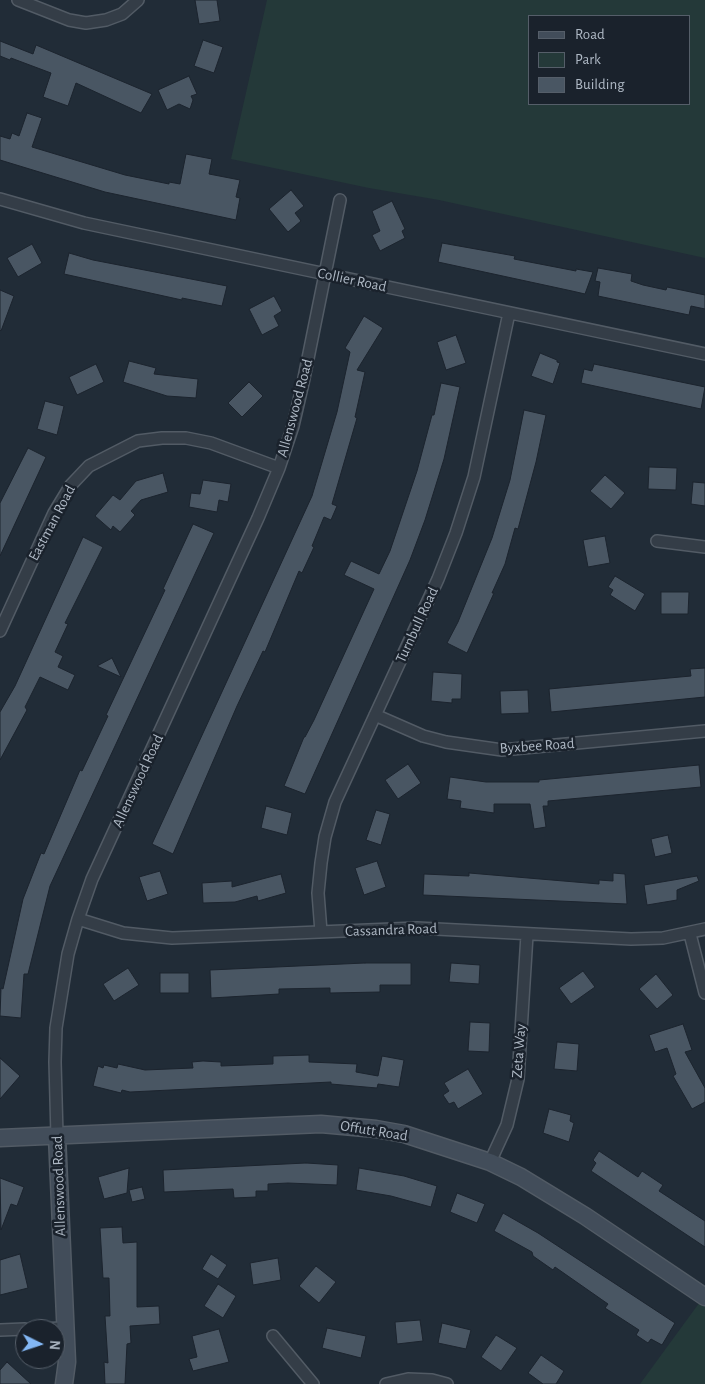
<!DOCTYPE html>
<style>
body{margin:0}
#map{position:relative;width:705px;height:1384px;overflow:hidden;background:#212c37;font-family:"Alegreya Sans",sans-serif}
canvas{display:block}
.legend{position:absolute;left:528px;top:15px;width:162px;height:90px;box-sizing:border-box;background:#1a222c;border:1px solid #555e69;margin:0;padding:6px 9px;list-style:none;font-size:15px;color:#aeb8c4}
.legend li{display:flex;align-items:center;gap:10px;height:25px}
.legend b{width:25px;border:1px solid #555e69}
.north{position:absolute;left:15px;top:1319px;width:50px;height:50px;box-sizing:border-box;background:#1a222c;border:1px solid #555e69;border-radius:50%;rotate:94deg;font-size:14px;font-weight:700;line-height:20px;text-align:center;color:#aeb8c4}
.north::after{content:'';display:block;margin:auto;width:18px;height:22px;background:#83b7f4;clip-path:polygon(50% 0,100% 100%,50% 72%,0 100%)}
</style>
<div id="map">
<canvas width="705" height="1384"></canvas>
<ul class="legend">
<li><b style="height:6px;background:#424d5a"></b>Road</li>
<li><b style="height:14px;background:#243939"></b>Park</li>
<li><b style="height:14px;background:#495663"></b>Building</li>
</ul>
<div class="north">N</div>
</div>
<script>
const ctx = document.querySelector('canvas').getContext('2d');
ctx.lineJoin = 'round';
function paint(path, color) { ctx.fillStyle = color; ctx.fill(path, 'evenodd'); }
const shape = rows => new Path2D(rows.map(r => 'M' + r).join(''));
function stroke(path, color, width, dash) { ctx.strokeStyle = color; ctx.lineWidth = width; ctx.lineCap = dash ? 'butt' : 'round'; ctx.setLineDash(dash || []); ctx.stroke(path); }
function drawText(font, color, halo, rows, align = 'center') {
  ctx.font = font + ' "Alegreya Sans",sans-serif'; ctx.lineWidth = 5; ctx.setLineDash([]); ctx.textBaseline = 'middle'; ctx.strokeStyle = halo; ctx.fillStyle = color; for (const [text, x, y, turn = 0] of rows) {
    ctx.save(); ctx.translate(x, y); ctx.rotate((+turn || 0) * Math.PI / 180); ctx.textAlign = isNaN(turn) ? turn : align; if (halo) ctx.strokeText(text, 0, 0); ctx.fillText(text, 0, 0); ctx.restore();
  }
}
const green = shape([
 [267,0,705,0,705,258,439,200,369,188,231,159],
 [529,16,689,16,689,104,529,104],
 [705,1295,705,1384,640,1384]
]);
const building = shape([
 [195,0,217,0,220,21,199,24,195,0],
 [203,40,223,47,214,73,194,66,203,40],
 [0,41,33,54,36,45,152,94,141,113,76,83,68,106,43,97,51,73,11,58,10,60,0,56,0,41],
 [189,76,197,94,191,96,193,100,190,109,179,104,167,110,158,90,189,76],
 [27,113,42,118,32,147,125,175,169,184,169,182,180,184,186,154,212,159,209,174,240,180,236,197,240,198,236,220,105,192,0,160,0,136,10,139,12,133,19,136,27,113],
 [291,190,304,206,295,213,301,221,288,232,269,209,291,190],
 [392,201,405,229,402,231,405,238,380,251,372,235,380,231,372,211,392,201],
 [442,243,515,256,514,259,576,271,576,269,593,272,585,294,572,291,438,262,442,243],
 [32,244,42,263,18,277,7,258,32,244],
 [69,253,93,260,227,286,222,306,182,298,182,300,64,274,69,253],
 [598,268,632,274,631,281,643,285,666,290,667,287,705,295,705,309,691,306,689,315,598,296,600,282,595,281,598,268],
 [0,290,14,296,1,331,0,330,0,290],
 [274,296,282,311,274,316,279,326,262,335,249,309,274,296],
 [364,316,383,328,357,370,365,372,355,417,357,418,332,504,337,506,331,520,324,517,312,546,314,547,302,573,299,571,265,652,263,651,237,706,173,854,152,844,312,496,337,412,350,352,345,348,364,316],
 [456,335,466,363,446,370,437,342,456,335],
 [540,353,557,360,557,362,560,363,553,384,531,376,540,353],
 [129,361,156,368,154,374,198,379,196,398,167,396,123,382,129,361],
 [96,364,104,382,77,395,69,377,96,364],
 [594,364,705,387,701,409,581,383,584,369,592,371,594,364],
 [249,382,263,396,242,417,228,403,249,382],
 [441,383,460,387,444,459,425,520,410,560,305,794,284,786,304,737,305,737,314,720,374,589,344,575,351,561,379,574,390,551,417,471,432,415,434,415,441,383],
 [45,401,64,406,57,435,37,429,45,401],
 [524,410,546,415,536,462,518,529,515,528,505,564,492,593,494,593,467,653,447,643,458,622,492,538,510,480,524,410],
 [28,448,46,457,0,556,0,503,28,448],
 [649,467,677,468,676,490,648,489,649,467],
 [163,473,168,492,141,500,131,511,135,515,120,532,113,526,111,530,95,516,113,495,120,500,136,481,163,473],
 [605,475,625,493,611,509,590,491,605,475],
 [203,480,231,484,228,502,219,500,217,512,189,507,191,493,200,494,203,480],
 [693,482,705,483,705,506,691,504,693,482],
 [193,524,214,533,50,886,28,974,24,974,21,1018,0,1016,1,988,3,989,23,899,41,853,44,854,80,770,82,771,108,716,106,715,165,590,163,589,193,524],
 [605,536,610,563,588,567,583,540,605,536],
 [83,537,103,547,65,623,68,624,55,652,63,656,58,667,75,675,68,690,40,677,25,707,27,710,0,760,0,712,15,686,83,537],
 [615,576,645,594,635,611,610,595,613,590,608,587,615,576],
 [661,592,689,592,688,614,661,614,661,592],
 [112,658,121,677,97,666,112,658],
 [705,668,705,697,551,712,549,689,691,676,690,669,705,668],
 [433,672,462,674,461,699,452,699,452,703,431,701,433,672],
 [528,690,529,713,501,714,500,691,528,690],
 [408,764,421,783,398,799,385,780,408,764],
 [699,765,701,787,548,801,548,806,543,806,546,827,534,829,530,804,494,804,494,813,460,808,461,801,447,799,450,777,486,782,539,782,539,780,699,765],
 [266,806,292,813,287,835,261,828,266,806],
 [376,810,390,814,381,845,366,840,376,810],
 [668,835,672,853,655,857,651,839,668,835],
 [377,861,386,887,364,895,355,868,377,861],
 [160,871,168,894,147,901,139,877,160,871],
 [469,873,599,884,599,880,613,881,613,873,625,874,627,904,423,895,424,874,469,876,469,873],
 [281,874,286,893,258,901,257,896,235,902,203,903,202,883,232,881,232,887,281,874],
 [697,876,699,881,677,890,677,900,647,905,644,885,697,876],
 [365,963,411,963,411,985,380,985,380,992,330,993,330,988,279,989,279,994,211,998,210,970,365,963],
 [451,963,480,965,479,984,449,982,451,963],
 [128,968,139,985,114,1001,103,984,128,968],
 [583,971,595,987,571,1004,559,988,583,971],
 [160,973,189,973,189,993,160,993,160,973],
 [656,974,673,995,657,1009,639,989,656,974],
 [470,1022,490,1023,489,1052,468,1051,470,1022],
 [683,1024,692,1050,685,1052,705,1088,705,1102,692,1109,673,1076,676,1074,667,1048,655,1052,649,1035,683,1024],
 [557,1042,579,1044,577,1071,554,1069,557,1042],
 [309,1055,309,1062,357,1064,356,1072,378,1076,382,1056,404,1060,399,1087,378,1084,377,1088,331,1084,331,1082,130,1092,122,1090,121,1093,93,1086,98,1066,103,1068,104,1065,117,1068,118,1064,145,1070,193,1068,192,1062,203,1061,221,1062,221,1066,273,1064,273,1056,309,1055],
 [0,1058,20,1076,0,1099,0,1058],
 [468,1069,483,1094,458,1109,454,1102,449,1104,443,1095,449,1091,444,1083,468,1069],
 [549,1109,571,1115,570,1121,574,1123,569,1142,543,1133,549,1109],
 [599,1151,638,1177,642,1171,663,1185,659,1191,705,1221,705,1247,591,1171,596,1163,593,1160,599,1151],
 [306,1163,338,1165,337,1185,288,1183,268,1184,268,1191,256,1191,256,1197,234,1198,233,1189,164,1192,163,1170,306,1163],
 [129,1168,127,1193,104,1199,98,1177,129,1168],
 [359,1168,404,1176,437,1186,431,1207,391,1196,356,1190,359,1168],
 [0,1178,24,1187,17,1206,11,1204,1,1230,0,1178],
 [142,1187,145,1199,132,1202,129,1190,142,1187],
 [457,1193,485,1204,477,1223,450,1212,457,1193],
 [503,1213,538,1233,675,1323,662,1345,651,1339,648,1343,636,1335,639,1330,605,1308,608,1304,555,1267,553,1270,533,1256,532,1252,494,1231,503,1213],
 [122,1227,123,1243,137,1242,137,1307,159,1306,160,1324,130,1326,131,1343,127,1344,125,1384,105,1384,104,1362,108,1363,105,1316,110,1316,109,1278,103,1278,100,1228,122,1227],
 [20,1254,28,1288,0,1295,0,1260,20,1254],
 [211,1254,227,1265,218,1279,202,1269,211,1254],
 [278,1258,281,1280,253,1285,250,1263,278,1258],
 [316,1266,336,1282,319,1303,299,1286,316,1266],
 [218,1284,236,1296,223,1318,204,1306,218,1284],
 [420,1320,423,1341,397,1344,395,1322,420,1320],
 [442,1323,471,1330,466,1349,438,1343,442,1323],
 [327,1328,366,1336,361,1358,322,1348,327,1328],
 [219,1329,229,1362,193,1371,189,1359,197,1357,192,1336,219,1329],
 [496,1335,517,1348,501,1371,481,1357,496,1335],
 [541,1355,564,1371,556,1384,543,1384,528,1373,541,1355],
 [7,1362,31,1384,0,1384,0,1370,7,1362]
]);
const street = shape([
 [18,0,69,20,86,23,106,20,122,14,138,0],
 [0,199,84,223,705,354],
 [657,541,705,547],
 [0,631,54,513,71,485,89,466,138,441,162,438,186,438,211,443,279,468],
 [375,715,423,736,446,742,502,750,705,731],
 [78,919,123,933,172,938,417,928,631,939,663,938,705,929],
 [321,932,318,893,321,863,325,837,335,802,438,579,456,533,474,477,509,313],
 [690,934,705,993],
 [57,1136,55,1062,56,1028,68,954,78,919,92,879,258,518,279,468,293,426,303,383,340,200],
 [490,1162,507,1125,518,1079,527,935],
 [34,1329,65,1328],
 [0,1330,25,1329],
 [273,1336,313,1384],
 [386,1384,408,1379,432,1380,447,1384]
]);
const secondary = shape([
 [57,1136,67,1362,64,1384],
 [0,1138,321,1124,376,1129,404,1134,490,1162,521,1177,585,1216,705,1297]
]);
const streetNames = [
 ["Collier Road",352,280,12],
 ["Allenswood Road",295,408,-75],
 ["Eastman Road",52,523,-62],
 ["Turnbull Road",417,625,-65],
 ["Byxbee Road",537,746,-4],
 ["Allenswood Road",138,781,-65],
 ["Cassandra Road",391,930,-2],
 ["Zeta Way",519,1051,-86],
 ["Offutt Road",374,1131,9],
 ["Allenswood Road",59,1186,-92]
];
paint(green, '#243939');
paint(building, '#495663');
stroke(building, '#1c242e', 1);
stroke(street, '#525b65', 14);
stroke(secondary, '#525b65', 19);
stroke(street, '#343d47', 11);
stroke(secondary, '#424d5a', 16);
drawText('15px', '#aeb8c4', '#1a222c', streetNames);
</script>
